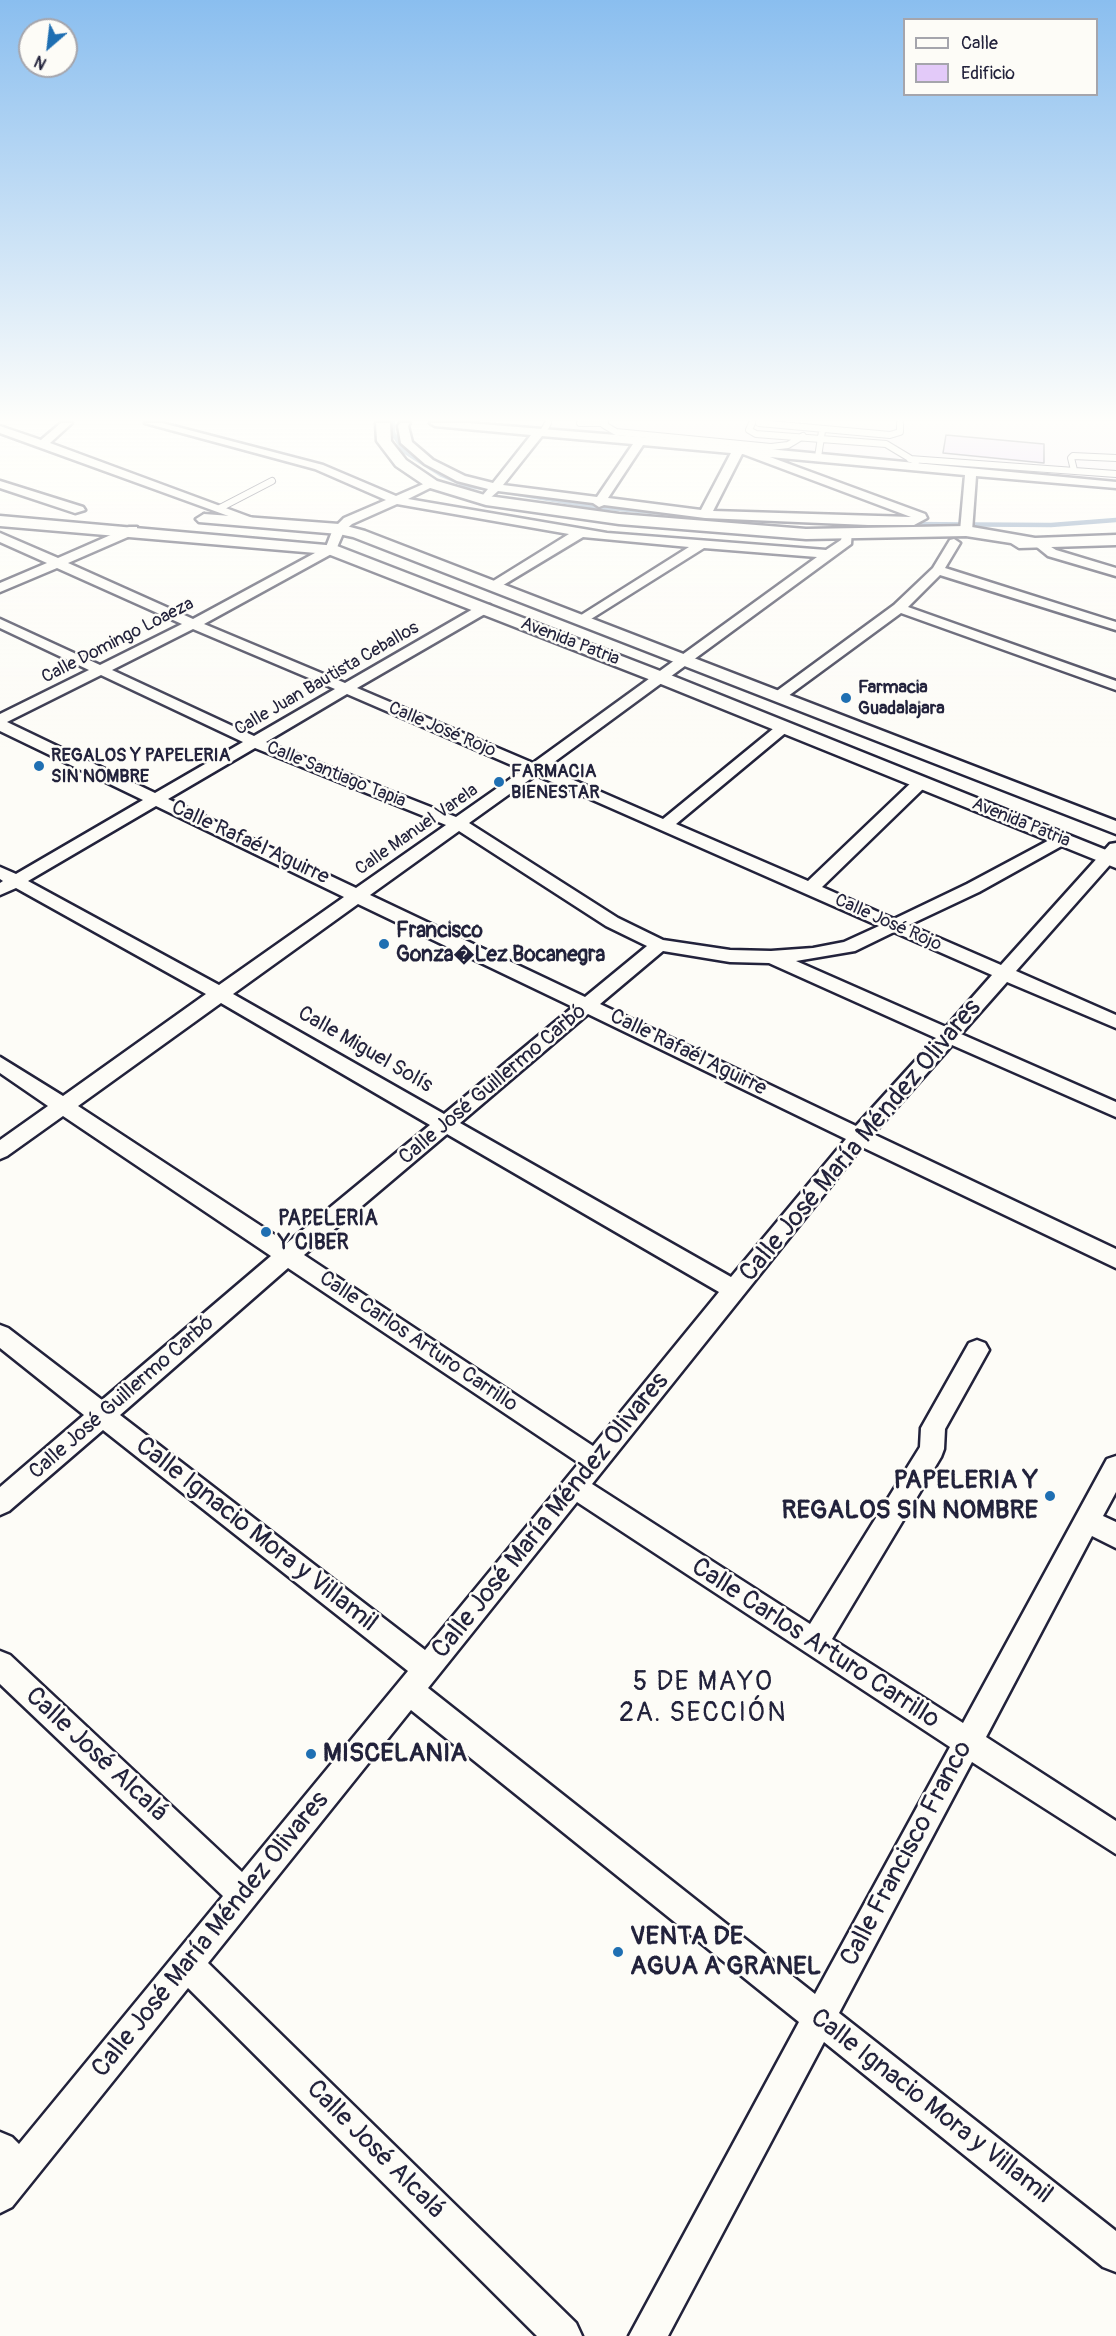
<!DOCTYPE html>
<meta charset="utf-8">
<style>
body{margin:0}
#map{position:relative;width:1116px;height:2336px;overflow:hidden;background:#fdfcf7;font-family:Pangolin,sans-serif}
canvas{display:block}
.legend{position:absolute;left:903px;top:18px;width:195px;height:78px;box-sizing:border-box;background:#fdfcf7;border:2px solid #a5a5ac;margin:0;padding:8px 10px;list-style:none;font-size:18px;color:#22223b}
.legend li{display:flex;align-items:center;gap:12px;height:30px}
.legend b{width:30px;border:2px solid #a5a5ac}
.north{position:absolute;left:18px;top:18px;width:60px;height:60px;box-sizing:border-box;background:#fdfcf7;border:2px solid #a5a5ac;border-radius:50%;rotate:208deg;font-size:16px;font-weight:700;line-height:24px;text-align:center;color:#22223b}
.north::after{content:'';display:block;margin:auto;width:21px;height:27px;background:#1f6fb2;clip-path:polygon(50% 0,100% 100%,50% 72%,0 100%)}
</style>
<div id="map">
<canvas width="1116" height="2336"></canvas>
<ul class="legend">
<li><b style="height:8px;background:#fdfcf7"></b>Calle</li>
<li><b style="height:16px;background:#e3caf9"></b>Edificio</li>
</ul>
<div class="north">N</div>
</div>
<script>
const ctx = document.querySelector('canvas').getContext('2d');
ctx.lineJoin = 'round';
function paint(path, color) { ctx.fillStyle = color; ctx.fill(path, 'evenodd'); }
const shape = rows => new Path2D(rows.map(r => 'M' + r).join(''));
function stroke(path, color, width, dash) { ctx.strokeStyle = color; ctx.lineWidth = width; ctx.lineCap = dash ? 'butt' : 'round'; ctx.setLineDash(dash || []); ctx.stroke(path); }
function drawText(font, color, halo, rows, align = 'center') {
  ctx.font = font + ' Pangolin,sans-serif'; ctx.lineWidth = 5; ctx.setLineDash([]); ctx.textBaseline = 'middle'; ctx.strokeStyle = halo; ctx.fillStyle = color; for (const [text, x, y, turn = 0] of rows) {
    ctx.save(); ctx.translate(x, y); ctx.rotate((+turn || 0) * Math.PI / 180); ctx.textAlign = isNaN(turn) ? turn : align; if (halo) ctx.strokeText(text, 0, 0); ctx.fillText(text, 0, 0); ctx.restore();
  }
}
const built = shape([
 [499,423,1116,423,1116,480,852,457]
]);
const stream = shape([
 [393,423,393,433,404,451,442,475,465,485,596,507,675,514],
 [750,520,840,523],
 [906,524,1051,525,1116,520]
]);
const building = shape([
 [946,435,1044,444,1044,463,943,453,946,435]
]);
const service = shape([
 [580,423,605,423],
 [752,423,749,430,756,434,886,444,916,462],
 [759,423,890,435,900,432,900,423],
 [604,425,616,432,771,447,788,445,803,436],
 [543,432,548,423],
 [818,457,822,431],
 [910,459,1116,474],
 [1074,470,1071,458,1073,456,1116,458],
 [220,508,272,481]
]);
const minor = shape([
 [61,423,72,423,50,443,266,523,256,526,0,433,0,426,41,440,61,423],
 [145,423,162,423,323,465,396,496,428,482,438,484,408,499,607,533,826,550,841,540,844,530,852,530,851,544,546,768,663,819,779,724,789,724,791,727,789,730,676,824,808,881,914,780,926,780,928,783,926,786,822,887,894,919,967,884,1055,837,1067,837,1069,840,1067,843,979,892,909,925,1001,965,1110,844,1116,843,1116,858,1016,971,1116,1015,1116,1028,1007,982,961,1034,1116,1102,1116,1117,952,1045,873,1134,1116,1249,1116,1268,862,1147,592,1484,810,1624,920,1447,921,1428,969,1343,977,1340,985,1343,989,1350,945,1429,944,1449,941,1457,832,1639,963,1723,1107,1459,1116,1456,1116,1492,1103,1516,1116,1522,1116,1548,1092,1536,986,1737,1116,1821,1116,1854,972,1762,839,2013,1116,2231,1116,2272,1103,2267,824,2042,668,2336,629,2336,799,2022,411,1710,208,1963,576,2323,582,2336,537,2336,188,1988,12,2207,0,2213,0,2132,12,2137,19,2144,223,1896,0,1684,0,1651,10,1655,242,1872,408,1671,103,1430,9,1511,0,1515,0,1487,84,1415,0,1348,0,1325,8,1328,102,1400,271,1256,63,1116,7,1156,0,1159,0,1140,48,1106,0,1073,0,1057,63,1096,206,994,16,888,0,895,0,883,3,881,0,879,0,867,16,874,143,800,0,731,0,714,89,670,0,628,0,619,100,665,182,624,57,568,0,592,0,583,47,563,0,542,0,533,58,558,129,527,137,527,137,533,68,563,193,619,326,547,333,529,344,518,386,500,315,469,145,423],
 [397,504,569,534,490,583,489,586,495,590,583,537,689,547,578,617,576,620,583,624,704,548,817,557,533,763,357,688,490,611,490,605,480,605,345,683,204,624,335,552,344,531,352,524,397,504],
 [193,629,335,689,254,736,112,670,193,629],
 [101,675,243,742,155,793,7,722,101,675],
 [347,694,523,770,456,817,266,742,347,694],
 [255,748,446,825,356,888,168,799,255,748],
 [536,775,804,893,879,926,844,942,813,948,771,951,730,950,663,940,618,918,469,823,536,775],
 [156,806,344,897,219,985,28,881,156,806],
 [459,831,606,926,647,946,585,997,370,895,459,831],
 [358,904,573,1007,444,1114,233,994,358,904],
 [894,932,992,975,946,1027,796,961,855,951,894,932],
 [663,951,730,962,769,963,936,1038,856,1126,600,1004,663,951],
 [221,1003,430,1125,287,1243,78,1106,221,1003],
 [588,1014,846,1139,731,1277,460,1123,588,1014],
 [447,1134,719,1292,593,1446,304,1255,447,1134],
 [288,1268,579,1463,425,1650,120,1415,288,1268],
 [577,1502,950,1747,815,1994,428,1688,577,1502],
 [400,423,410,423,408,426,412,442,433,460,465,476,493,483,531,435,435,426,430,423,468,423,641,437,1116,482,1116,488,976,476,972,531,966,535,960,531,965,475,770,457,925,514,927,518,914,525,868,525,705,518,604,505,599,507,593,503,498,491,489,499,483,495,488,489,457,481,425,464,401,443,398,426,400,423],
 [542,436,633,444,597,497,503,485,542,436],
 [643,445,731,453,701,510,608,498,643,445],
 [742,454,743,454,911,517,713,511,742,454],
 [0,481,83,507,85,510,75,513,0,488,0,481],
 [954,539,960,543,945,568,1116,622,1116,630,940,575,908,607,1116,681,1116,690,901,613,784,699,774,699,772,696,774,693,894,605,933,568,950,540,954,539],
 [1038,539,1056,550,1116,568,1116,576,1048,556,1032,543,1038,539]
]);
const tertiary = shape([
 [376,423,390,423,391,441,406,460,437,481,488,496,619,514,806,529,966,526,1035,538,1116,535,1116,545,1019,548,1011,543,966,536,806,539,619,524,486,505,427,487,396,466,377,441,376,423],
 [204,514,339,524,365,531,1116,821,1116,834,353,537,339,534,199,522,196,519,204,514],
 [0,516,337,546,668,674,1116,854,1116,868,656,682,328,554,0,526,0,516]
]);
const markers = [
 [846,698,6,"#1f6fb2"],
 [39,766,6,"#1f6fb2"],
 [499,782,6,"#1f6fb2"],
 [384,944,6,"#1f6fb2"],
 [266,1232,6,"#1f6fb2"],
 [1050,1496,6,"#1f6fb2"],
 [311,1754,6,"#1f6fb2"],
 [618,1952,6,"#1f6fb2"]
];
const farStreetnames = [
 ["Calle Domingo Loaeza",118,641,-27],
 ["Avenida Patria",570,642,21],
 ["Calle Juan Bautista Ceballos",327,679,-30],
 ["Calle José Rojo",442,730,23],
 ["Calle Santiago Tapia",336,775,22],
 ["Avenida Patria",1021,823,22],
 ["Calle Manuel Varela",417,830,-35],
 ["Calle José Rojo",888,923,24]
];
const farPoinames = [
 ["Farmacia",858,688],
 ["Guadalajara",858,709],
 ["REGALOS Y PAPELERIA",51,756],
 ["SIN NOMBRE",51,777],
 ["FARMACIA",511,772],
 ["BIENESTAR",511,793]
];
const streetNames = [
 ["Calle Rafaél Aguirre",250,843,25],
 ["Calle Miguel Solís",365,1050,30],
 ["Calle Rafaél Aguirre",688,1053,26],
 ["Calle José Guillermo Carbó",493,1085,-40],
 ["Calle Carlos Arturo Carrillo",418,1342,34],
 ["Calle José Guillermo Carbó",122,1398,-41]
];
const poiNames = [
 ["Francisco",396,932],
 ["Gonza�Lez Bocanegra",396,956],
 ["PAPELERIA",278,1220],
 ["Y CIBER",278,1244]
];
const nearStreetnames = [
 ["Calle José María Méndez Olivares",861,1141,-50],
 ["Calle José María Méndez Olivares",551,1516,-51],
 ["Calle Ignacio Mora y Villamil",256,1535,38],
 ["Calle Carlos Arturo Carrillo",815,1644,33],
 ["Calle José Alcalá",96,1755,43],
 ["Calle Francisco Franco",907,1854,-62],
 ["Calle José María Méndez Olivares",211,1935,-51],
 ["Calle Ignacio Mora y Villamil",931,2107,38],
 ["Calle José Alcalá",375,2150,45]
];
const nearPoinames = [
 ["PAPELERIA Y",1038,1481,"right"],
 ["REGALOS SIN NOMBRE",1038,1511,"right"],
 ["MISCELANIA",323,1754],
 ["VENTA DE",630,1937],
 ["AGUA A GRANEL",630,1967]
];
const nearNeighbourhoodnames = [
 ["5 DE MAYO",703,1683],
 ["2A. SECCIÓN",703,1714]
];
paint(built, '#f5edf8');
stroke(stream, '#6c89ae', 4.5);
paint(building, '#e3caf9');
stroke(building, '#22223b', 1.5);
stroke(service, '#22223b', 8);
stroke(minor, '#22223b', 5);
stroke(tertiary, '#22223b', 5);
stroke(service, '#fdfcf7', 6);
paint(minor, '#fdfcf7');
paint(tertiary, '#fdfcf7');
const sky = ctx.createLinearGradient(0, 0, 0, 750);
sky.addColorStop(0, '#8abeef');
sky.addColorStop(0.56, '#fefefb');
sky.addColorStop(1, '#fefefb00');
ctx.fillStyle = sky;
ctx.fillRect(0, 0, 1116, 750);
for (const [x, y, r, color] of markers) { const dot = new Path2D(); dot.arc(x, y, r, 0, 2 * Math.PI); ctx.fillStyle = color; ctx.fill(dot); stroke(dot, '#fdfcf7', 2); }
drawText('18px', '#22223b', '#fdfcf7', farStreetnames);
drawText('bold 18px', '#22223b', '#fdfcf7', farPoinames, 'left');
drawText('21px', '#22223b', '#fdfcf7', streetNames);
drawText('bold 21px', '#22223b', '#fdfcf7', poiNames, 'left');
drawText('26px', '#22223b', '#fdfcf7', nearStreetnames);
drawText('bold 26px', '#22223b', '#fdfcf7', nearPoinames, 'left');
ctx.letterSpacing = '1.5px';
drawText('27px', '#22223b', '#fdfcf7', nearNeighbourhoodnames);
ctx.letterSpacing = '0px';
</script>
